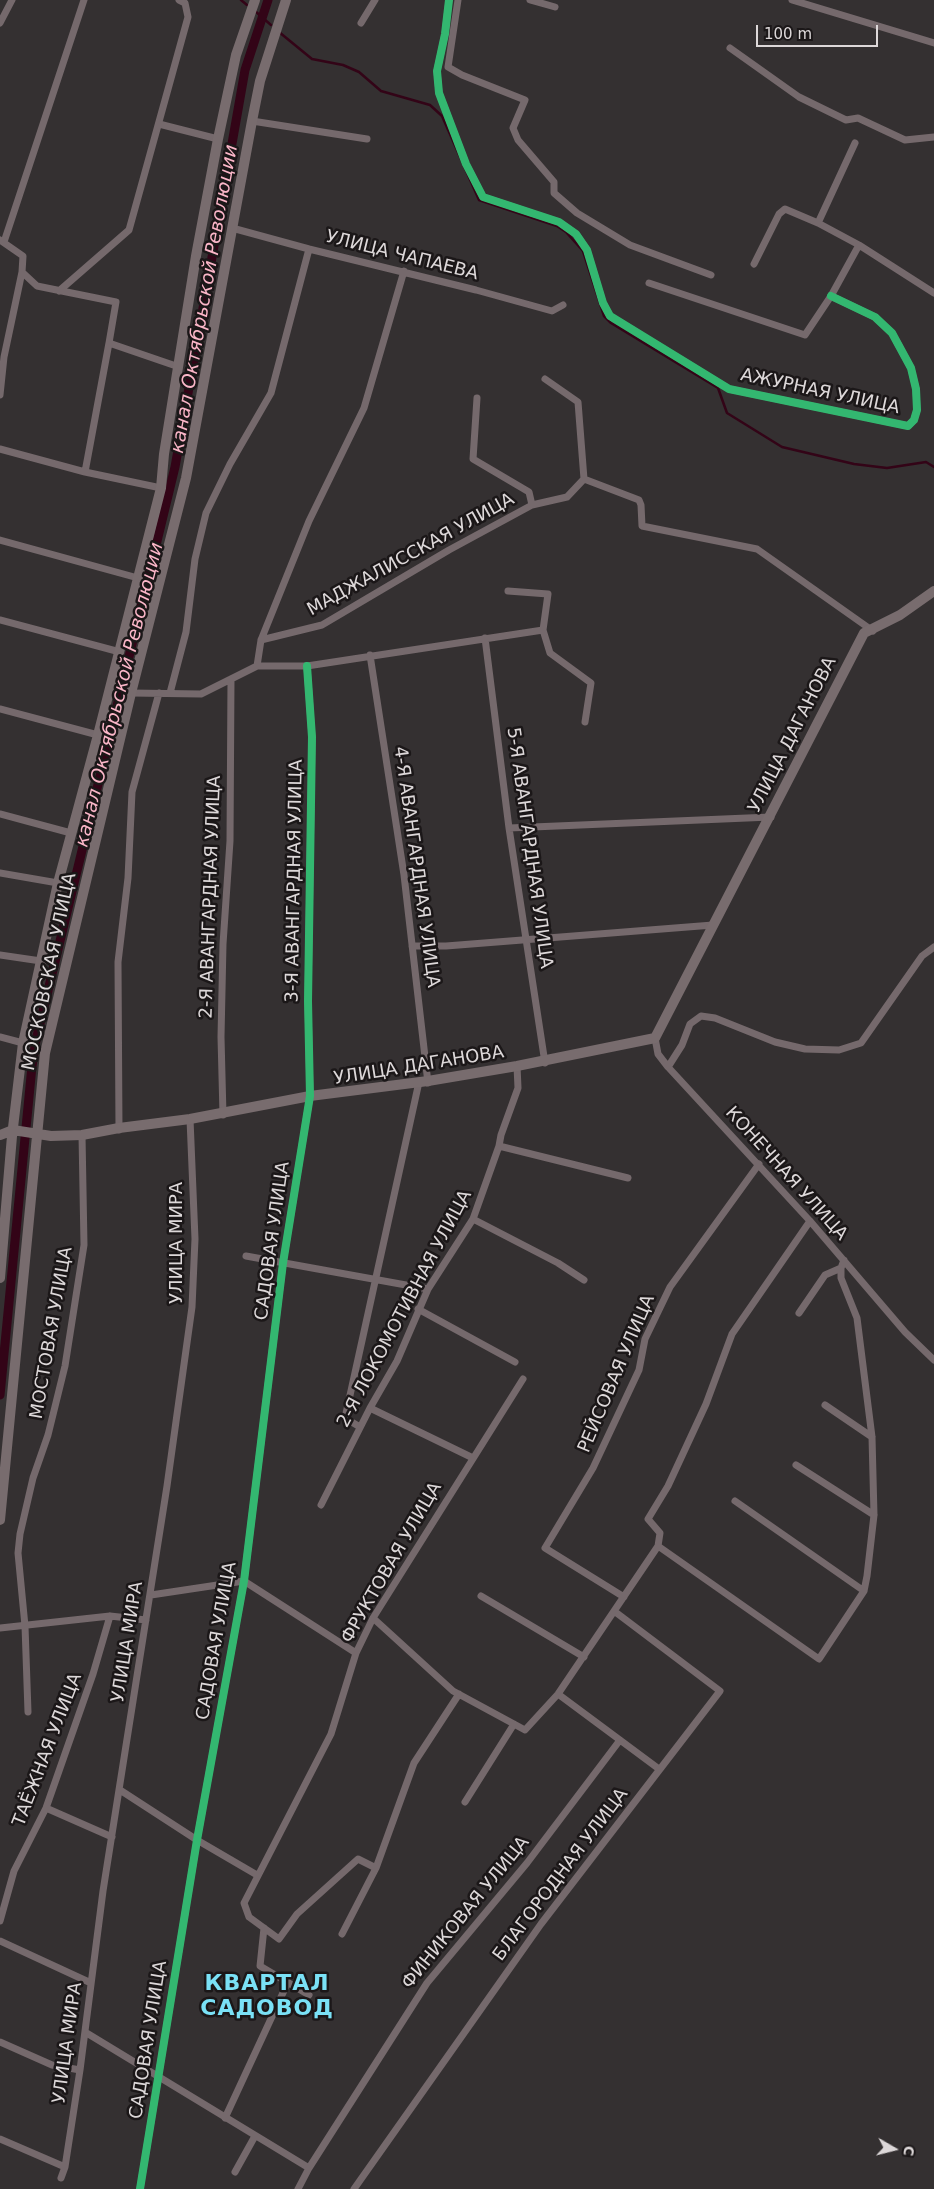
<!DOCTYPE html>
<meta charset="utf-8">
<style>
body{margin:0}
#map{position:relative;width:934px;height:2189px;overflow:hidden;background:#343031;font-family:"DejaVu Sans",sans-serif}
canvas{display:block}
.north{position:absolute;left:869px;top:2124px;width:50px;height:50px;-webkit-text-stroke:4px #1b1718;paint-order:stroke;rotate:98deg;font-size:14px;font-weight:700;line-height:20px;text-align:center;color:#ddd8d9}
.north::after{content:'';display:block;margin:auto;width:18px;height:22px;background:#ddd8d9;clip-path:polygon(50% 0,100% 100%,50% 72%,0 100%)}
.scale{position:absolute;left:756px;top:25px;width:122px;height:22px;box-sizing:border-box;border:2px solid #ddd8d9;border-top:0;padding-left:6px;font-size:15px;line-height:18px;white-space:nowrap;color:#ddd8d9;-webkit-text-stroke:4px #1b1718;paint-order:stroke}
</style>
<div id="map">
<canvas width="934" height="2189"></canvas>
<div class="north">С</div>
<div class="scale">100 m</div>
</div>
<script>
const ctx = document.querySelector('canvas').getContext('2d');
ctx.lineJoin = 'round';
const shape = rows => new Path2D(rows.map(r => 'M' + r).join(''));
function stroke(path, color, width, dash) { ctx.strokeStyle = color; ctx.lineWidth = width; ctx.lineCap = dash ? 'butt' : 'round'; ctx.setLineDash(dash || []); ctx.stroke(path); }
function drawText(font, color, halo, rows, align = 'center') {
  ctx.font = font + ' "DejaVu Sans",sans-serif'; ctx.lineWidth = 5; ctx.setLineDash([]); ctx.textBaseline = 'middle'; ctx.strokeStyle = halo; ctx.fillStyle = color; for (const [text, x, y, turn = 0] of rows) {
    ctx.save(); ctx.translate(x, y); ctx.rotate((+turn || 0) * Math.PI / 180); ctx.textAlign = isNaN(turn) ? turn : align; if (halo) ctx.strokeText(text, 0, 0); ctx.fillText(text, 0, 0); ctx.restore();
  }
}
const stream = shape([
 [241,0,247,5],
 [255,11,271,25],
 [279,32,312,59,343,65,359,72,381,91,430,105,442,116,479,200,557,226,566,232,583,251,604,316,611,323,718,388,727,413,782,447,854,464,887,468,926,462,934,467]
]);
const canal = shape([
 [0,1395,32,1066,36,1040,175,467,245,70,268,0]
]);
const minor = shape([
 [449,0,445,34,437,71,439,93,466,164,483,197,559,222,576,234,587,250,603,303,610,316,729,389,908,426,914,420,917,410,916,389,911,368,892,333,875,317,831,296],
 [458,0,448,67,462,75,525,100,513,128,518,140,554,182,554,193,577,213,630,245,711,275],
 [530,0,555,7],
 [792,0,934,43],
 [0,23,12,0],
 [361,23,375,0],
 [730,48,799,97,846,120,858,118,905,140,934,137],
 [252,121,367,139],
 [159,124,218,139],
 [818,223,855,143],
 [232,228,309,249,476,290,552,311,563,305],
 [0,240,23,256,22,272,37,286,116,302,109,343,179,367],
 [4,242,84,0],
 [754,264,779,214,785,209,818,223,859,245,934,293],
 [649,283,805,335,831,296,859,245],
 [59,291,129,230,188,17,185,3,179,0],
 [545,379,578,402,584,479],
 [0,395,4,357,22,272],
 [477,398,473,459,529,492,532,505],
 [0,449,85,472,161,488],
 [85,472,109,343],
 [0,540,138,578],
 [508,591,548,594,543,630],
 [0,620,120,652],
 [485,638,509,828,545,1063],
 [261,640,322,625,449,550,532,505,567,497,584,479,639,500,641,505,642,526,757,549,873,631],
 [370,655,404,875,428,1083],
 [257,666,261,640,309,521,364,408,404,271],
 [257,666,307,666,543,630,550,653,591,683,585,722],
 [131,693,201,694,257,666],
 [170,693,186,632,195,559,206,513,230,464,271,393,309,249],
 [0,709,98,735],
 [0,814,71,833],
 [509,828,771,817],
 [0,873,58,883],
 [412,946,446,946,713,925],
 [0,955,41,961],
 [0,1037,23,1043],
 [655,1038,658,1054,668,1067,810,1221,905,1332,934,1360],
 [668,1067,682,1045,690,1024,701,1016,715,1018,775,1042,805,1049,839,1050,861,1043,922,956,934,947],
 [223,1115,221,1037,223,944,230,841,231,679],
 [119,1130,118,962,128,878,132,792,159,693],
 [499,1146,628,1178],
 [473,1219,558,1263,584,1280],
 [246,1256,428,1289],
 [418,1309,515,1362],
 [799,1313,825,1275,841,1268],
 [825,1405,872,1437],
 [370,1408,473,1458],
 [360,1427,345,1418,419,1082],
 [796,1465,874,1515],
 [735,1501,864,1591],
 [321,1505,370,1408,397,1361,428,1289,473,1219,499,1146,501,1135,518,1088,517,1066],
 [658,1546,819,1659,864,1591,867,1576,874,1515,872,1437,857,1318,841,1278,841,1268,844,1260],
 [151,1595,244,1581,356,1653],
 [481,1596,584,1657],
 [624,1597,545,1548,593,1468,639,1370,645,1339,670,1287,759,1164],
 [373,1618,453,1691,525,1730,558,1694,658,1546,660,1533,648,1519,668,1486,706,1404,732,1334,810,1221],
 [0,1628,110,1616,146,1620],
 [558,1694,659,1769],
 [28,1712,25,1626,18,1553,20,1534,33,1478,48,1435,65,1366,84,1245,82,1135],
 [120,1790,197,1840,257,1875],
 [465,1802,514,1724],
 [46,1808,112,1837],
 [376,1868,358,1859,297,1914,279,1939,249,1917,244,1903,331,1734,356,1653,373,1618,523,1379],
 [0,1921,14,1871,46,1808,93,1674,110,1616],
 [264,1928,260,1966,309,1995],
 [342,1934,376,1868,414,1763,459,1694],
 [0,1941,91,1983],
 [85,2032,309,2168],
 [0,2042,52,2065,80,2070],
 [225,2118,288,1982],
 [0,2139,65,2167],
 [235,2172,255,2136],
 [61,2178,65,2167,80,2070,103,1891,167,1486,192,1307,195,1239,190,1119],
 [140,2189,197,1840,244,1581,283,1263,310,1096,308,1001,312,737,307,666],
 [298,2189,309,2168,427,1983,527,1863,620,1740],
 [354,2189,541,1924,720,1691,614,1611]
]);
const secondary = shape([
 [0,1135,13,1130,51,1136,82,1135,119,1128,190,1119,310,1096,428,1081,517,1066,655,1038,864,633,900,615,934,591],
 [0,1278,12,1136,23,1043,58,883,98,735,161,488,164,454,196,256,218,139,236,55,255,0],
 [0,1520,45,1053,131,693,186,478,252,121,260,81,286,0]
]);
const cycleway = shape([
 [449,0,445,34,437,71,439,93,466,164,483,197,559,222,576,234,587,250,603,303,610,316,729,389,908,426,914,420,917,410,916,389,911,368,892,333,875,317,831,296],
 [140,2189,197,1840,244,1581,283,1263,310,1096,308,1001,312,737,307,666]
]);
const streetNames = [
 ["УЛИЦА ЧАПАЕВА",402,256,14],
 ["АЖУРНАЯ УЛИЦА",820,392,12],
 ["МАДЖАЛИССКАЯ УЛИЦА",411,555,-29],
 ["УЛИЦА ДАГАНОВА",793,735,-63],
 ["5-Я АВАНГАРДНАЯ УЛИЦА",529,848,82],
 ["4-Я АВАНГАРДНАЯ УЛИЦА",416,867,82],
 ["3-Я АВАНГАРДНАЯ УЛИЦА",295,881,-89],
 ["2-Я АВАНГАРДНАЯ УЛИЦА",211,897,-88],
 ["МОСКОВСКАЯ УЛИЦА",50,972,-78],
 ["УЛИЦА ДАГАНОВА",419,1066,-9],
 ["КОНЕЧНАЯ УЛИЦА",786,1174,48],
 ["САДОВАЯ УЛИЦА",273,1241,-82],
 ["УЛИЦА МИРА",177,1243,-90],
 ["2-Я ЛОКОМОТИВНАЯ УЛИЦА",405,1309,-62],
 ["МОСТОВАЯ УЛИЦА",52,1333,-80],
 ["РЕЙСОВАЯ УЛИЦА",617,1374,-67],
 ["ФРУКТОВАЯ УЛИЦА",392,1563,-60],
 ["САДОВАЯ УЛИЦА",217,1641,-80],
 ["УЛИЦА МИРА",128,1642,-81],
 ["ТАЁЖНАЯ УЛИЦА",48,1750,-69],
 ["БЛАГОРОДНАЯ УЛИЦА",561,1875,-53],
 ["ФИНИКОВАЯ УЛИЦА",466,1913,-51],
 ["САДОВАЯ УЛИЦА",149,2040,-81],
 ["УЛИЦА МИРА",68,2043,-82]
];
const waterNames = [
 ["канал Октябрьской Революции",205,299,-80],
 ["канал Октябрьской Революции",120,695,-76]
];
const districtNames = [
 ["КВАРТАЛ",267,1984],
 ["САДОВОД",267,2009]
];
stroke(stream, '#330417', 2.5);
stroke(canal, '#330417', 9);
stroke(minor, '#75696c', 7);
stroke(secondary, '#786c6e', 10);
stroke(cycleway, '#33b770', 8);
drawText('18px', '#ddd8d9', '#1b1718', streetNames);
drawText('italic 19px', '#fbb6c8', '#1b1718', waterNames);
ctx.letterSpacing = '1px';
drawText('bold 22px', '#7ae1f6', '#1b1718', districtNames);
ctx.letterSpacing = '0px';
</script>
